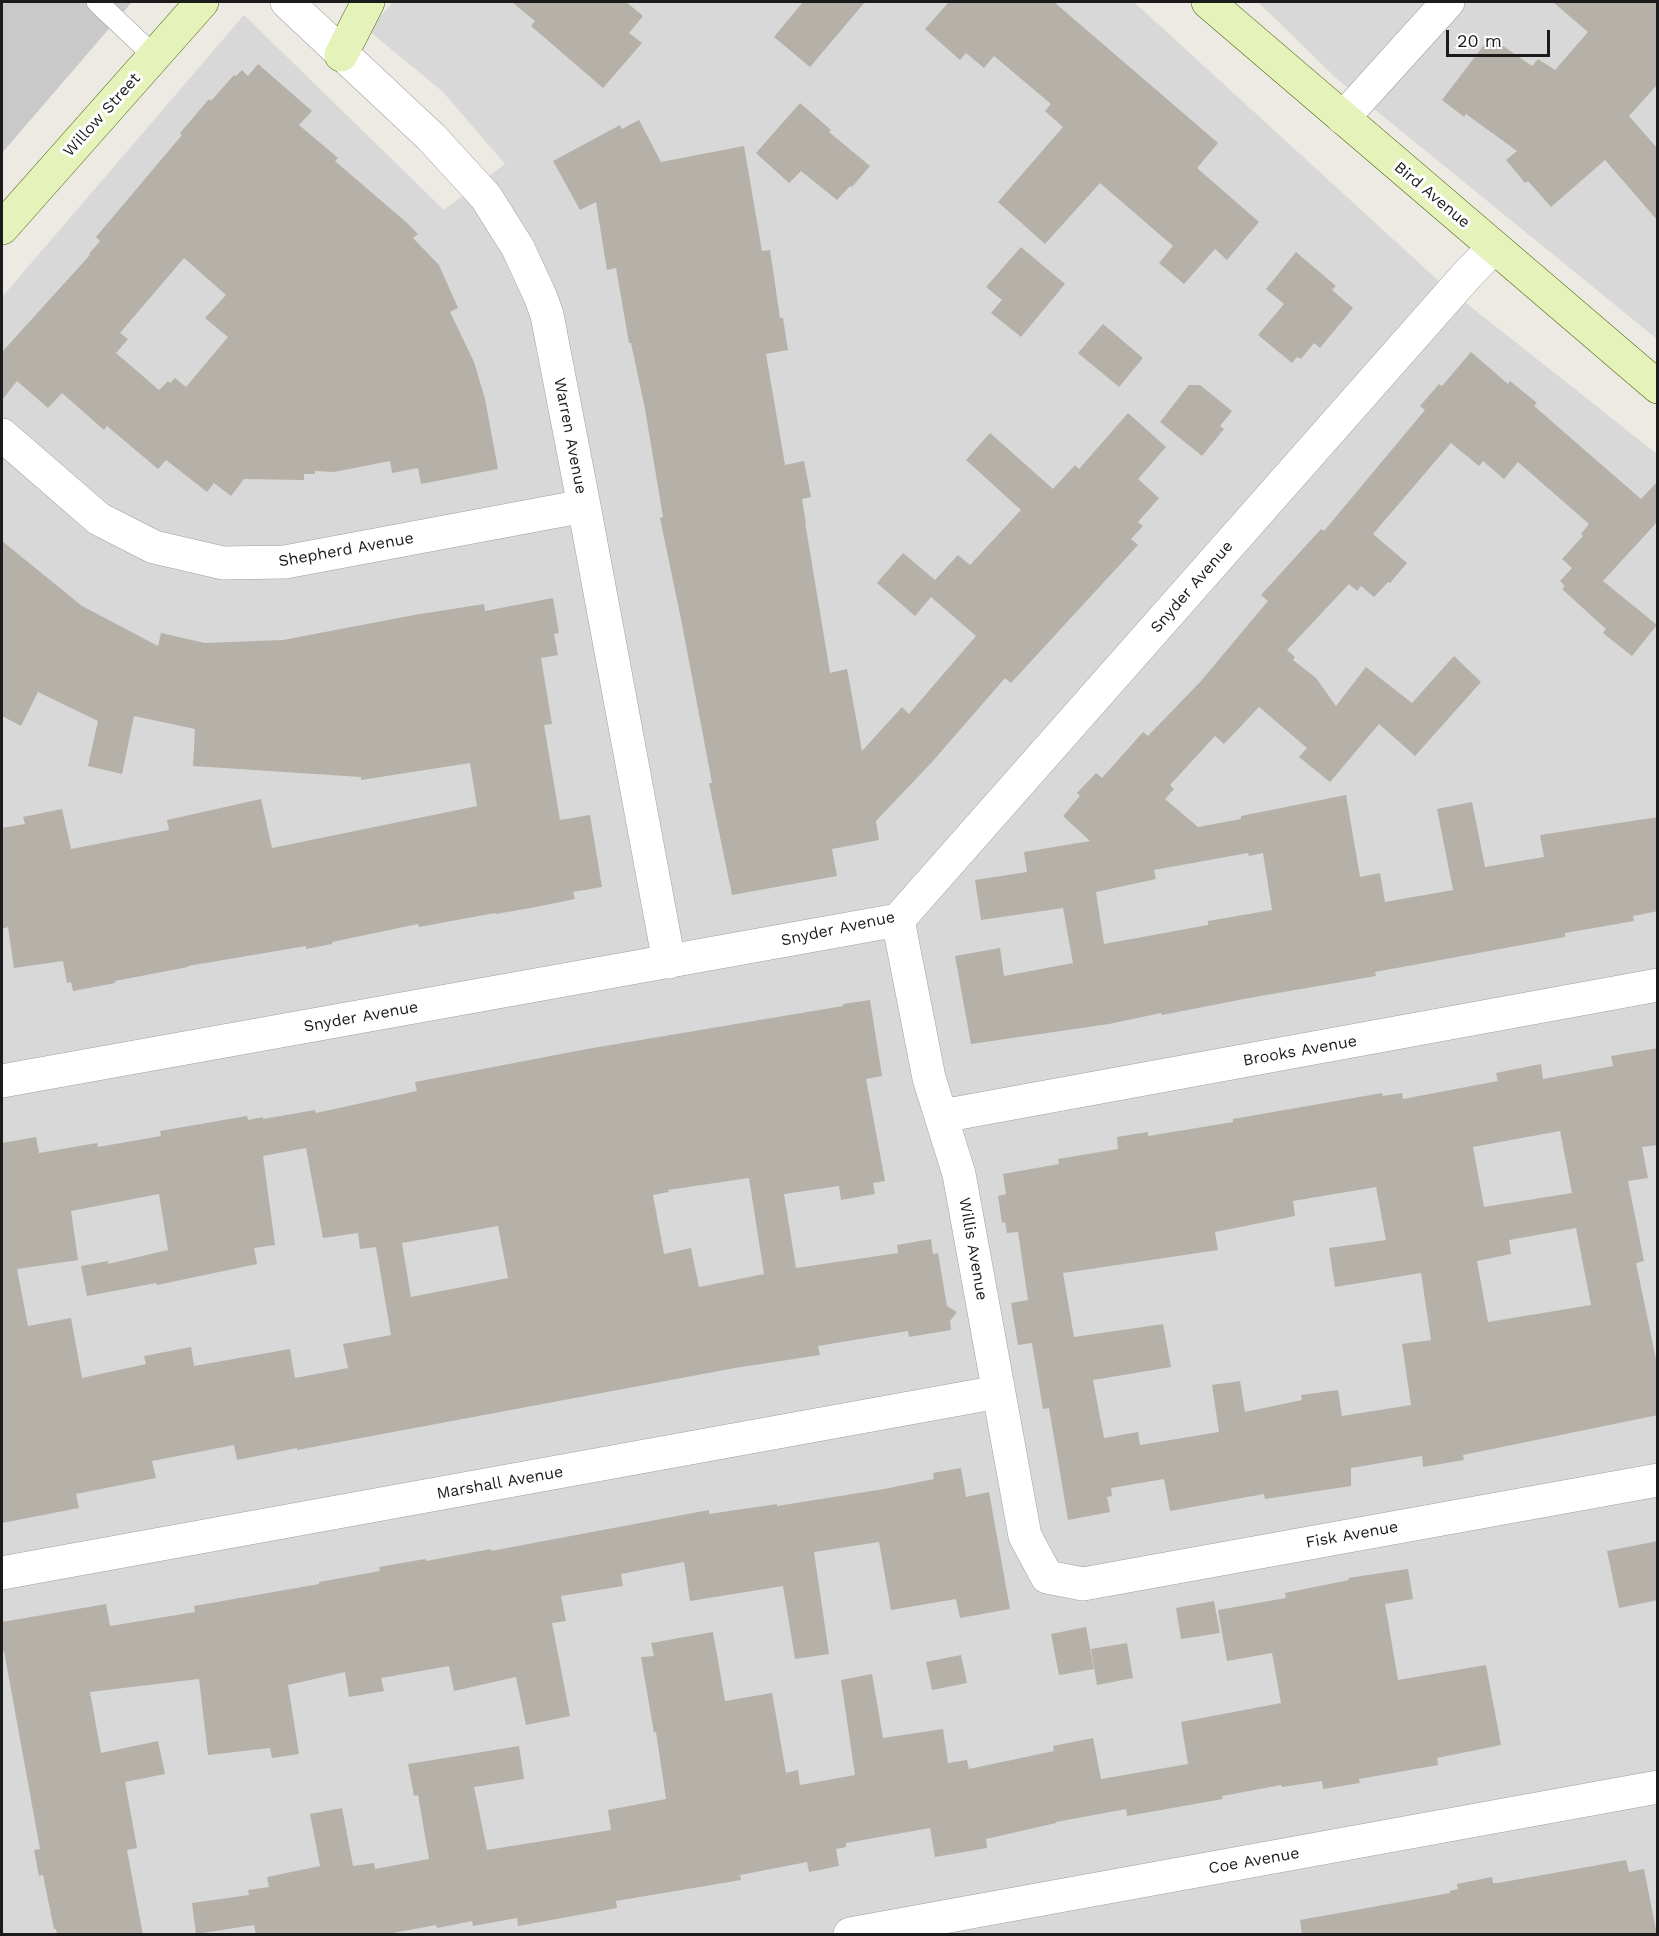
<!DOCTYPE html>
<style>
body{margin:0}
#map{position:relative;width:1659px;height:1936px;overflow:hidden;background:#eceae2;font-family:"Work Sans",sans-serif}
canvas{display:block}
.frame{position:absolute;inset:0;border:3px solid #1b1b1b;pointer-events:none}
.scale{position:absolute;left:1446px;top:30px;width:104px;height:27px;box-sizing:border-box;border:3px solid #1b1b1b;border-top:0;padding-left:8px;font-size:18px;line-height:21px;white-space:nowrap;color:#1b1b1b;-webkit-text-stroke:4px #fff;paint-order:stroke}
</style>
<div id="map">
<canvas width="1659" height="1936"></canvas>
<div class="frame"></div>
<div class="scale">20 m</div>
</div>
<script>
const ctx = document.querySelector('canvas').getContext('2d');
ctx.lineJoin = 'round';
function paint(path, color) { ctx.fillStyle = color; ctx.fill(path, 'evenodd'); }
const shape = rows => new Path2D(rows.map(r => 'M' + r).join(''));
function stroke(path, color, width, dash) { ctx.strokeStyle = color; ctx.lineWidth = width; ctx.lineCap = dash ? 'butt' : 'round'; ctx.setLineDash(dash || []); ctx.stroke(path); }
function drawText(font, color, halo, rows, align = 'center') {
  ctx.font = font + ' "Work Sans",sans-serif'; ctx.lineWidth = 6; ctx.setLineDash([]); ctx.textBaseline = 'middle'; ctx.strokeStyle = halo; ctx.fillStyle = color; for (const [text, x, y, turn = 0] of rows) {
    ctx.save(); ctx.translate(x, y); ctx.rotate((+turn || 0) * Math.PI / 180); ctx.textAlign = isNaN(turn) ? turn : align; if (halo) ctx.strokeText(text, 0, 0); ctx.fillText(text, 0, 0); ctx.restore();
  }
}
const residential = shape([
 [393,2,1134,2,1442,284,1657,454,1657,1934,2,1934,2,297,244,15,444,210,505,164,443,92,368,30],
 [1258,2,1657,2,1657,339,1336,78]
]);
const religious = shape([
 [2,2,132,2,2,153]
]);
const building = shape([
 [512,2,626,2,643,16,629,33,642,43,603,88,531,26,535,21],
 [803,2,865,2,810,67,774,37],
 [949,2,1054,2,1218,143,1197,168,1259,222,1227,260,1215,249,1184,284,1159,263,1173,246,1100,183,1045,244,998,202,1063,127,1045,111,1051,104,994,56,984,68,966,53,960,60,925,29],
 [1553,2,1658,2,1658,84,1629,116,1658,149,1658,221,1605,160,1551,207,1528,181,1525,183,1506,160,1517,151,1466,114,1464,117,1442,100,1490,37,1532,66,1538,59,1555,70,1588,32],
 [258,64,312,111,299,125,338,158,335,161,407,223,418,234,413,238,439,265,458,308,450,312,474,362,485,399,498,469,421,484,418,468,392,473,390,461,334,472,315,471,315,474,304,474,304,480,244,479,231,496,214,483,207,492,166,460,158,469,107,426,104,430,62,393,48,408,17,381,2,400,2,352,90,255,89,254,100,241,96,237,182,135,180,133,209,99,211,101,234,75,236,76,242,70,248,76],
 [184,258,226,295,205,318,228,337,186,387,175,378,170,383,168,381,159,390,116,353,128,339,120,333],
 [800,103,831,130,829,132,870,166,852,187,850,186,837,200,801,171,789,183,756,153],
 [639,120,661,162,744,146,762,251,770,250,780,318,783,318,788,350,766,354,785,465,804,461,811,497,802,499,806,523,805,522,830,673,847,669,862,751,902,707,909,714,976,636,931,597,915,616,877,583,903,553,935,580,958,555,970,565,1021,510,966,460,990,433,1053,489,1075,465,1079,469,1128,413,1166,447,1138,479,1159,498,1138,522,1143,526,1131,539,1138,545,1011,683,1005,678,932,762,876,821,879,840,832,849,837,876,732,895,709,783,712,783,682,624,660,518,663,517,645,409,631,343,629,343,616,268,607,270,596,202,580,210,553,161,620,125,622,129],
 [1021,247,1065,284,1021,337,991,313,1002,300,986,287],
 [1296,252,1336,286,1332,290,1353,308,1320,348,1314,343,1301,359,1297,357,1292,363,1258,335,1284,304,1266,289],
 [1103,324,1143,358,1119,387,1078,353],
 [1471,352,1508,384,1510,381,1537,403,1534,406,1641,499,1658,481,1658,521,1603,581,1657,625,1632,656,1603,633,1606,629,1562,589,1565,586,1560,581,1572,568,1562,559,1583,536,1581,534,1589,524,1518,462,1504,479,1483,461,1479,466,1451,443,1373,534,1407,563,1390,583,1388,582,1374,597,1361,586,1357,591,1349,584,1287,650,1295,657,1293,660,1316,678,1336,706,1366,667,1412,703,1454,656,1481,682,1415,756,1379,724,1330,782,1299,757,1307,748,1259,707,1224,744,1215,736,1170,785,1174,789,1165,799,1198,827,1241,819,1241,816,1346,795,1360,877,1380,873,1385,902,1453,890,1437,809,1472,802,1485,867,1544,857,1540,835,1658,817,1658,911,1633,916,1634,921,1565,933,1565,937,1375,972,1376,976,1249,998,1162,1015,1161,1013,1109,1024,971,1044,955,956,1000,948,1004,976,1073,963,1063,908,981,920,975,880,1027,872,1024,852,1090,841,1063,816,1080,796,1077,793,1096,773,1102,778,1143,732,1148,736,1201,681,1268,601,1261,595,1321,529,1324,531,1425,410,1420,406,1439,384,1442,386],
 [1248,853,1249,856,1263,853,1272,910,1208,921,1208,925,1104,944,1096,892,1156,879,1154,870],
 [1189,385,1200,385,1232,411,1220,426,1224,429,1202,456,1160,422],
 [2,541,82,606,158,646,161,633,205,643,283,640,414,615,484,604,485,611,553,598,559,633,554,634,558,655,541,658,552,724,544,725,560,820,590,815,602,887,573,892,575,899,536,907,496,914,495,913,419,927,418,924,332,942,332,944,306,949,306,946,188,966,188,967,115,981,115,983,73,991,71,982,67,983,63,961,14,968,8,927,2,929,2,828,25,824,23,817,62,809,71,849,169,830,167,820,261,799,272,848,477,806,470,763,361,780,361,777,193,766,195,729,134,716,122,774,88,766,98,721,38,692,21,726,2,716],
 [870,1000,882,1076,866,1079,885,1181,873,1183,875,1194,841,1200,839,1186,784,1194,796,1268,898,1253,897,1245,931,1239,933,1254,938,1253,947,1306,957,1312,950,1321,951,1330,909,1337,908,1331,818,1346,820,1355,735,1368,297,1450,297,1448,237,1460,234,1445,152,1461,156,1478,76,1494,79,1508,2,1523,2,1143,36,1137,39,1153,97,1143,98,1147,161,1136,160,1131,247,1116,248,1120,263,1117,263,1119,315,1110,316,1113,417,1091,415,1082,587,1049,843,1006,843,1004],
 [306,1148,323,1238,358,1233,360,1249,376,1247,391,1335,343,1344,348,1368,295,1378,290,1349,194,1366,191,1347,144,1356,146,1364,82,1378,71,1318,28,1326,17,1269,78,1260,71,1211,159,1194,168,1250,108,1264,108,1261,81,1266,87,1296,156,1283,157,1285,257,1264,254,1248,275,1245,263,1156],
 [749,1178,764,1274,699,1287,691,1248,664,1254,653,1195,669,1192,668,1190],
 [498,1226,508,1278,411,1297,402,1243],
 [1658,1048,1658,1145,1642,1147,1648,1178,1628,1181,1644,1261,1636,1263,1658,1369,1658,1415,1463,1455,1464,1460,1423,1467,1422,1456,1351,1468,1351,1486,1265,1499,1264,1494,1170,1511,1164,1479,1111,1488,1112,1496,1107,1497,1110,1512,1068,1520,1049,1408,1043,1409,1032,1343,1018,1345,1011,1303,1028,1300,1018,1232,1007,1233,1005,1222,1002,1223,998,1196,1006,1194,1003,1174,1059,1164,1058,1159,1118,1149,1117,1137,1148,1132,1148,1136,1233,1122,1233,1119,1382,1093,1383,1096,1402,1093,1403,1099,1498,1081,1496,1073,1541,1064,1543,1079,1613,1066,1611,1056],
 [1560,1131,1572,1193,1484,1207,1473,1147],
 [1376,1187,1386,1240,1329,1248,1335,1287,1421,1273,1431,1340,1402,1344,1411,1405,1342,1416,1338,1390,1301,1395,1302,1400,1245,1412,1240,1381,1212,1385,1219,1432,1140,1445,1138,1432,1104,1438,1093,1380,1171,1367,1163,1324,1074,1337,1063,1273,1218,1250,1215,1232,1295,1216,1293,1201],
 [1576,1228,1591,1305,1488,1322,1477,1261,1511,1254,1509,1240],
 [961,1468,966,1497,989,1492,1010,1609,960,1618,956,1599,891,1610,879,1542,814,1552,829,1654,795,1659,783,1586,690,1601,684,1562,621,1574,623,1586,561,1596,566,1621,552,1623,570,1716,526,1725,516,1677,454,1691,449,1666,381,1678,384,1691,349,1697,345,1672,288,1685,299,1754,272,1758,270,1748,208,1755,199,1679,90,1692,101,1753,158,1741,165,1774,125,1782,137,1848,127,1850,143,1935,57,1935,56,1929,54,1929,43,1875,39,1876,34,1850,40,1849,4,1651,2,1651,2,1622,106,1604,110,1626,195,1612,194,1606,319,1584,319,1582,380,1571,379,1567,425,1559,426,1561,491,1549,491,1551,709,1510,709,1514,777,1504,777,1506,884,1489,934,1479,933,1473],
 [1658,1541,1658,1600,1619,1608,1607,1551],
 [1408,1569,1413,1599,1385,1604,1398,1680,1486,1665,1501,1745,1437,1758,1438,1765,1359,1779,1360,1783,1323,1789,1322,1781,1282,1787,1281,1785,1222,1796,1223,1799,1127,1816,1126,1809,1056,1822,1056,1823,986,1839,987,1848,935,1857,930,1828,846,1843,846,1847,836,1849,839,1866,809,1872,807,1862,740,1875,741,1880,616,1901,617,1908,518,1926,517,1918,473,1926,472,1921,437,1928,436,1925,382,1935,256,1935,254,1925,196,1934,192,1903,249,1895,248,1890,269,1887,267,1877,320,1866,310,1814,342,1808,353,1866,374,1863,375,1869,429,1859,418,1795,414,1796,408,1764,519,1746,524,1779,474,1787,487,1850,611,1830,608,1810,666,1799,656,1732,654,1733,641,1657,654,1656,651,1643,713,1632,725,1701,772,1693,786,1773,798,1770,800,1785,855,1775,841,1680,872,1674,883,1738,943,1729,948,1763,967,1760,969,1769,1054,1751,1053,1746,1093,1738,1101,1779,1188,1764,1181,1722,1281,1703,1272,1653,1227,1661,1218,1610,1286,1598,1285,1593,1349,1580,1348,1578],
 [1214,1601,1220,1633,1181,1639,1176,1608],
 [1086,1627,1094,1669,1059,1675,1051,1634],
 [1127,1643,1133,1678,1097,1685,1091,1649],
 [961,1655,967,1683,932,1690,926,1662],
 [1626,1860,1629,1872,1644,1869,1657,1935,1302,1935,1300,1920,1450,1893,1450,1891,1458,1889,1457,1884,1492,1877,1493,1883,1498,1883]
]);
const lane = shape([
 [97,2,154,56]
]);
const street = shape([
 [287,2,431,137,486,197,518,248,541,298,547,315,584,506,669,962],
 [1343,118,1448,2],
 [2,435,99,519,154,547,223,563,285,562,584,506],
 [898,920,929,1078,959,1174,1025,1536,1047,1577,1083,1584,1658,1480],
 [2,1081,898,920,1467,275,1494,247],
 [942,1116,1658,985],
 [2,1573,998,1392],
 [850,1934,1658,1787]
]);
const secondary = shape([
 [1208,2,1658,387],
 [341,55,368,2],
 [2,228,202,2]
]);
const streetNames = [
 ["Willow Street",102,115,-48],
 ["Bird Avenue",1432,195,40],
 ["Warren Avenue",570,436,79],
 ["Shepherd Avenue",346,550,-10],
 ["Snyder Avenue",1192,587,-49],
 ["Snyder Avenue",838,929,-12],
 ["Snyder Avenue",361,1017,-10],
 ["Brooks Avenue",1300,1051,-10],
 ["Willis Avenue",973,1249,80],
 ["Marshall Avenue",500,1483,-10],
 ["Fisk Avenue",1352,1535,-10],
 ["Coe Avenue",1254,1861,-10]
];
paint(residential, '#d9d8d8');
paint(religious, '#c9c9c9');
paint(building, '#b5b0a8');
stroke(lane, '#9f9f9f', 22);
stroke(street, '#9f9f9f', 34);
stroke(secondary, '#4d660f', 34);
stroke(lane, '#fff', 21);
stroke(street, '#fff', 33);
stroke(secondary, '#e5f2b9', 33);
drawText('16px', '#1b1b1b', '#fff', streetNames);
</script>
